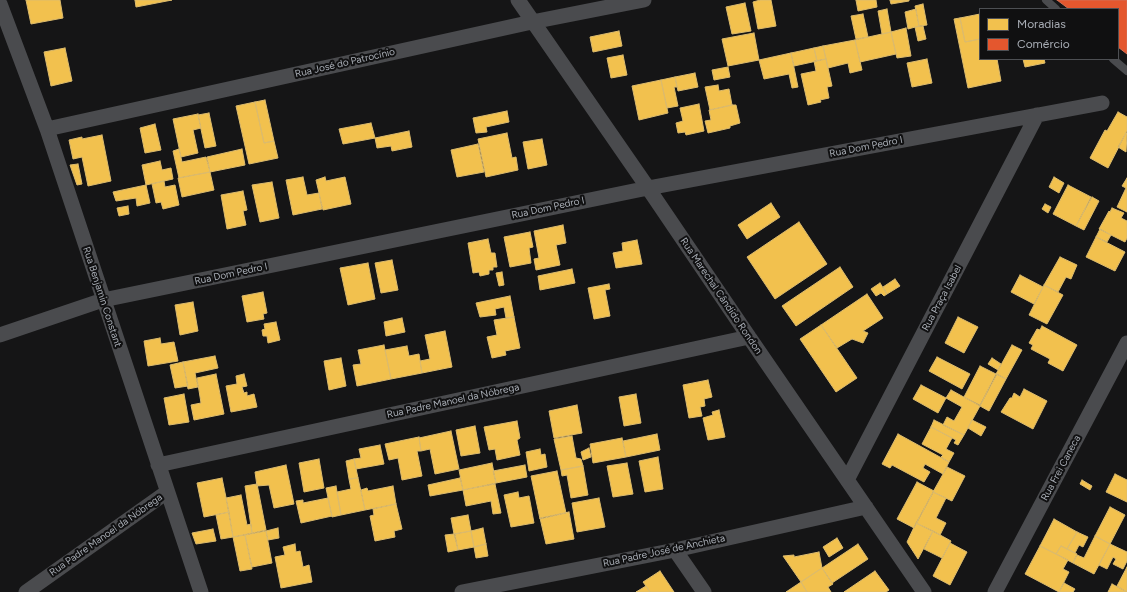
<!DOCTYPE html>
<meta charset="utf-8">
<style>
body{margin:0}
#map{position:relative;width:1127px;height:592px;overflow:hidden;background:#151516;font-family:Figtree,sans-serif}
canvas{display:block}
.legend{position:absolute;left:979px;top:8px;width:140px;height:52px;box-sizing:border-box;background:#101011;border:1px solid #4d4f53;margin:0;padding:5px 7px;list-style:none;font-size:12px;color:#a8adb5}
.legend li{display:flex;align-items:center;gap:8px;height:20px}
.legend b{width:20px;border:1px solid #4d4f53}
</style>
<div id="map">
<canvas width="1127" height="592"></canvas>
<ul class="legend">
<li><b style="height:11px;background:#f2c14e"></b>Moradias</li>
<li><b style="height:11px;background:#e4572e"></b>Comércio</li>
</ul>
</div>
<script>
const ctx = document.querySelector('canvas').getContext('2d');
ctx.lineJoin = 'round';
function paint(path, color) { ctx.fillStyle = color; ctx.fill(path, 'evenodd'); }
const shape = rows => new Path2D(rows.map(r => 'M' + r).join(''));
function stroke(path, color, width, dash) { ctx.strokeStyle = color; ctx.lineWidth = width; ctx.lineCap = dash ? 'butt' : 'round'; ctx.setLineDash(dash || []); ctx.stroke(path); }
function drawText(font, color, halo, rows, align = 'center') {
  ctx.font = font + ' Figtree,sans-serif'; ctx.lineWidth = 4; ctx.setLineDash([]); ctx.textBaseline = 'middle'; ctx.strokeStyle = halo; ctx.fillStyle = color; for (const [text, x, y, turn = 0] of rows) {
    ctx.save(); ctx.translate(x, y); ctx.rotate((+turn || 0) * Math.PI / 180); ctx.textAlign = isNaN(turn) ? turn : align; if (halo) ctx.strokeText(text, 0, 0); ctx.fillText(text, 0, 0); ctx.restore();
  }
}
const homes = shape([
 [26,0,60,0,63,18,31,24,26,0],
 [135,0,172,0,136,7,135,0],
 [760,0,771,0,776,26,758,29,753,2,760,0],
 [856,0,876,0,877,7,858,11,856,0],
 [890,0,909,0,909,1,891,4,890,0],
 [745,3,751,31,732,34,726,7,745,3],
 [923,4,927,25,919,26,915,6,923,4],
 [887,9,891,32,882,34,878,11,887,9],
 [916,9,919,26,908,29,905,12,916,9],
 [863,14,868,37,856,39,851,16,863,14],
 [980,14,980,39,965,42,960,18,980,14],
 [960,18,965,42,980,39,980,59,997,59,1001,81,968,88,954,19,960,18],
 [923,26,926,39,918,41,915,27,923,26],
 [906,28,911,56,897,58,891,32,906,28],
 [619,31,622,46,593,52,590,37,619,31],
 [891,32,896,54,860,62,855,40,891,32],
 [754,33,759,60,728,66,722,39,754,33],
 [855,40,862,70,850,73,848,63,828,68,823,46,855,40],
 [823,46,826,59,817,61,814,48,823,46],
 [65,48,72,81,51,86,44,52,65,48],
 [814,48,817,61,794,66,791,53,814,48],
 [791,53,798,87,792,88,789,74,764,79,759,60,791,53],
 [623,55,627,75,611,78,607,58,623,55],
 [826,59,832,86,827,87,829,98,820,100,821,102,808,105,801,74,816,71,814,61,826,59],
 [927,59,932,83,912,87,907,63,927,59],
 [1023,59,1044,59,1045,63,1025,67,1023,59],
 [728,67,730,77,714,80,712,70,728,67],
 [695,73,698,87,678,91,675,77,695,73],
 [675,77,677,87,674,87,678,106,667,108,661,80,675,77],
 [661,80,668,113,639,120,632,86,661,80],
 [718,85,719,91,729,89,732,105,710,110,705,87,718,85],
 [265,100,274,141,264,143,255,102,265,100],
 [255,102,264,143,274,141,278,158,249,164,236,106,255,102],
 [699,104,704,131,686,135,685,132,678,133,676,123,683,121,680,108,699,104],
 [732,105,736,105,740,123,730,126,730,128,708,133,705,121,711,120,709,110,732,105],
 [507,111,509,122,486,127,487,132,476,133,473,118,507,111],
 [1118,112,1127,117,1127,131,1108,168,1090,158,1105,130,1107,131,1118,112],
 [209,113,216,146,205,148,198,115,209,113],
 [198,114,201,128,193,130,198,153,181,157,173,119,198,114],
 [371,123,375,138,343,144,339,129,371,123],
 [155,124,161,150,145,153,140,128,155,124],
 [409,131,412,147,392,151,391,146,377,148,375,138,409,131],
 [507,133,512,158,516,157,518,170,486,177,478,139,507,133],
 [1126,133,1127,134,1126,152,1118,147,1126,133],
 [102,135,111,181,88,186,82,157,73,159,69,140,82,137,82,139,102,135],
 [542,139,547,165,528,169,523,142,542,139],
 [478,144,484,172,457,177,451,150,478,144],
 [179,149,182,162,206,157,210,172,179,178,173,151,179,149],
 [242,149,245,165,210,172,207,157,242,149],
 [160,161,162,170,171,168,173,179,146,185,142,165,160,161],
 [78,164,82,184,77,185,70,165,78,164],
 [210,172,214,190,182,197,178,178,210,172],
 [303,177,307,195,319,193,322,209,293,215,286,180,303,177],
 [325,177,326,181,345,177,351,204,323,210,316,180,325,177],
 [1054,177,1064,183,1059,193,1049,187,1054,177],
 [1127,178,1127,212,1117,207,1126,188,1122,186,1127,178],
 [164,181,165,187,175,185,179,205,163,209,161,202,156,203,152,184,164,181],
 [272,182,279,218,260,222,252,185,272,182],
 [146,185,150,203,137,206,136,198,116,201,113,192,146,185],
 [1068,185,1091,197,1076,226,1053,214,1068,185],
 [243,191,247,210,243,211,246,225,227,229,221,195,243,191],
 [1092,197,1099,201,1084,230,1076,226,1092,197],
 [771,203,780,217,747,239,738,225,771,203],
 [1045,204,1051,207,1048,213,1042,209,1045,204],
 [128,206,129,214,119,216,117,208,128,206],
 [1112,208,1124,213,1121,218,1127,221,1127,238,1125,242,1099,229,1109,211,1110,212,1112,208],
 [799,222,827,264,775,299,747,257,799,222],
 [563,225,566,243,556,245,560,265,536,270,534,259,539,258,534,231,563,225],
 [1100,229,1111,235,1107,242,1096,237,1100,229],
 [530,232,533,247,529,248,531,263,510,267,504,237,530,232],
 [1096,237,1125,252,1115,271,1086,257,1096,237],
 [488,239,491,253,495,253,497,267,493,267,493,270,489,270,489,274,480,276,479,272,473,273,468,243,488,239],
 [637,240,642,264,616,268,613,253,623,251,622,243,637,240],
 [1060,257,1077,265,1071,279,1066,277,1058,292,1044,285,1060,257],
 [392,260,398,290,381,293,375,263,392,260],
 [368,263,375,299,348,305,340,268,368,263],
 [840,267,853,287,796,326,782,306,840,267],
 [572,269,575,283,540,290,538,276,572,269],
 [502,272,504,285,499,286,496,273,502,272],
 [1020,275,1043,287,1034,304,1011,292,1020,275],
 [895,279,900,286,887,294,883,287,895,279],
 [880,283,887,294,884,296,881,293,876,296,871,289,880,283],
 [609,284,610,289,605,290,610,316,594,319,588,288,609,284],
 [1044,285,1063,295,1047,324,1029,315,1044,285],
 [263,292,267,313,263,314,264,319,247,322,242,296,263,292],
 [867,294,883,318,863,331,868,333,863,343,852,339,837,348,821,325,867,294],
 [510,296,514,317,506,318,504,307,495,309,496,315,480,317,476,303,510,296],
 [193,302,198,331,180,335,175,305,193,302],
 [514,317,520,348,505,351,506,355,492,358,487,337,497,335,494,320,514,317],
 [958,317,978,327,964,353,945,343,958,317],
 [402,318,405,332,386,336,384,322,402,318],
 [276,322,280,340,268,343,267,336,263,336,262,330,265,329,264,324,276,322],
 [821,325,857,378,836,392,800,339,821,325],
 [1042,326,1077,345,1063,371,1048,363,1050,359,1031,349,1033,345,1029,343,1037,329,1040,330,1042,326],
 [445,331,452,367,422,373,420,361,430,359,425,335,445,331],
 [160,338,161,344,174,342,178,361,148,366,144,341,160,338],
 [384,345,391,379,357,386,353,365,361,364,358,350,384,345],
 [1012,345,1022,350,1006,379,996,374,1012,345],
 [407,346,409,356,419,354,422,373,391,379,385,350,407,346],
 [215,356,218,368,195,373,198,387,188,389,183,362,215,356],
 [937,357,970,374,962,389,929,371,937,357],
 [341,358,346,386,329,390,324,361,341,358],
 [992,358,1001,364,998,370,988,364,992,358],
 [183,362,188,386,175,388,170,365,183,362],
 [980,366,996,374,980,405,964,397,980,366],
 [216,374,224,414,194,420,191,405,201,403,197,378,216,374],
 [244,374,247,386,242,387,244,393,247,392,247,396,254,394,257,407,231,412,226,386,237,384,236,376,244,374],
 [997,374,1006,379,989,411,980,406,997,374],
 [708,380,712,397,704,399,705,406,700,407,702,416,689,418,683,385,708,380],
 [921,385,946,398,938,413,913,399,921,385],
 [1024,389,1047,401,1033,429,1001,412,1010,398,1012,398,1014,393,1020,397,1024,389],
 [951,390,980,406,964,435,943,425,947,417,954,421,962,407,946,398,951,390],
 [184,394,189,422,169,425,164,398,184,394],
 [636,394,641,423,624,426,619,397,636,394],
 [577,405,582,433,554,438,549,411,577,405],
 [719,410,725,437,708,440,703,418,713,415,712,412,719,410],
 [934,420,964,435,958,445,954,443,956,440,931,427,934,420],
 [972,420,986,427,981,436,968,428,972,420],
 [517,421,520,438,517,440,520,455,497,460,495,449,489,450,484,427,517,421],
 [475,426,480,453,461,456,456,430,475,426],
 [931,427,952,438,946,449,954,453,949,462,941,457,943,455,922,444,931,427],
 [451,431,459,469,435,474,430,449,421,451,419,438,451,431],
 [657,434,660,450,626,457,623,441,657,434],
 [898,434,949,462,943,474,925,464,923,468,930,472,924,482,892,465,890,468,882,464,898,434],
 [572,436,576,458,581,459,583,466,561,470,554,439,572,436],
 [419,437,421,451,417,451,422,476,402,480,398,458,389,460,385,444,419,437],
 [622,438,626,457,593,463,590,444,622,438],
 [380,445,384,464,356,469,354,459,361,458,359,449,380,445],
 [589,448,591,457,583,460,581,452,589,448],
 [540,449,541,455,545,454,547,467,529,471,526,452,540,449],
 [658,457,663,489,645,492,639,461,658,457],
 [319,459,324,488,304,492,299,463,319,459],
 [354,459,358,478,349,479,346,461,354,459],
 [492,463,496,483,463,490,459,470,492,463],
 [627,463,633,494,613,497,607,466,627,463],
 [286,465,294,504,274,508,269,485,257,486,255,472,286,465],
 [525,465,527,477,496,483,493,471,525,465],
 [583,466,588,495,571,498,567,475,562,476,561,470,583,466],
 [947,467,965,476,952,501,933,492,947,467],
 [557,471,566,513,540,519,531,476,557,471],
 [1115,474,1127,480,1127,502,1106,492,1115,474],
 [222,478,229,512,204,517,197,483,222,478],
 [358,478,365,510,341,515,337,492,351,489,349,479,358,478],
 [460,478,463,490,430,496,428,485,460,478],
 [1082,480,1092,486,1090,490,1080,484,1082,480],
 [917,482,934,491,914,528,897,519,917,482],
 [257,484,266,530,252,533,245,486,257,484],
 [495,484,501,513,493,514,491,501,466,506,463,490,495,484],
 [336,486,341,515,332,517,326,488,336,486],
 [393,486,396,504,365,510,361,490,367,488,368,491,393,486],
 [518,492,519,498,529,496,534,523,511,527,504,495,518,492],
 [933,492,946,498,936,518,946,523,940,535,916,523,933,492],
 [241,495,247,525,251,524,252,533,233,537,226,498,241,495],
 [328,498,332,516,301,523,296,501,303,500,303,503,328,498],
 [599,498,605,527,577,532,572,503,599,498],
 [396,504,402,529,394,531,395,537,375,541,370,516,374,515,373,509,396,504],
 [1110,507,1125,515,1110,544,1095,536,1110,507],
 [229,512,233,537,221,539,216,515,229,512],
 [569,512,574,539,546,544,540,518,569,512],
 [468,515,471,531,454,534,451,518,468,515],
 [1054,519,1077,532,1067,549,1061,546,1056,554,1040,546,1054,519],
 [916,523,933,531,918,559,907,542,916,523],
 [278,528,279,538,268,540,266,531,278,528],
 [483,528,486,544,474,547,471,531,483,528],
 [213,529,216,541,196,544,192,533,213,529],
 [266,531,272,563,252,567,245,535,266,531],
 [471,531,474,547,458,550,455,534,471,531],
 [933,531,951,541,942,558,924,549,933,531],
 [1077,532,1088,537,1083,547,1079,545,1075,553,1067,549,1077,532],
 [454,534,458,550,448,552,445,535,454,534],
 [245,535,252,569,240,571,233,537,245,535],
 [1095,536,1110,544,1094,574,1073,563,1077,555,1084,558,1095,536],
 [837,538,843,548,829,557,823,547,837,538],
 [950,543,967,552,950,585,933,576,950,543],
 [295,544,296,552,300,551,303,567,309,565,312,582,281,588,275,557,285,555,283,547,295,544],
 [486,544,488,556,476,558,474,547,486,544],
 [858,544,868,559,832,583,822,568,858,544],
 [1110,544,1127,552,1127,561,1123,569,1113,564,1116,559,1113,557,1107,569,1099,565,1110,544],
 [1040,546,1068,560,1063,569,1069,572,1059,592,1025,574,1040,546],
 [1061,546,1077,554,1073,563,1056,554,1061,546],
 [819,552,822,568,801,582,783,556,794,555,794,557,819,552],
 [1127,567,1127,592,1117,586,1127,567],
 [822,568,833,584,828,587,831,592,807,592,801,582,822,568],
 [660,571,674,592,650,592,646,586,643,582,660,571],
 [875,571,889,590,886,592,844,592,875,571],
 [801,582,807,592,786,592,801,582],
 [1064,583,1075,589,1073,592,1059,592,1064,583],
 [1112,584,1127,592,1108,592,1112,584],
 [646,586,650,592,636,592,646,586]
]);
const shops = shape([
 [1057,0,1127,0,1127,54,1118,47,1118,9,1069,9,1057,0]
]);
const service = shape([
 [1046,0,1056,9],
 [1113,59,1127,71]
]);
const minor = shape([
 [518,0,648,188,749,337,924,592],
 [0,4,47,129,201,592],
 [47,129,532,22,644,0],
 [0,335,103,300,648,188,1102,103],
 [158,465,749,337],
 [847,480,1037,115],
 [675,550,704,592],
 [26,592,167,492],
 [462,592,675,550,866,507],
 [995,592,1127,343]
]);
const streetNames = [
 ["Rua José do Patrocínio",345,63,-13],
 ["Rua Dom Pedro I",866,147,-11],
 ["Rua Dom Pedro I",548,208,-12],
 ["Rua Dom Pedro I",231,274,-12],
 ["Rua Marechal Cândido Rondon",721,296,56],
 ["Rua Benjamin Constant",102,297,72],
 ["Rua Praça Isabel",942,298,-62],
 ["Rua Padre Manoel da Nóbrega",453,401,-12],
 ["Rua Frei Caneca",1061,468,-62],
 ["Rua Padre Manoel da Nóbrega",106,535,-35],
 ["Rua Padre José de Anchieta",664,551,-12]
];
paint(homes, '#f2c14e');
stroke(homes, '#dcbb6d', 1);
paint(shops, '#e4572e');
stroke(shops, '#d27156', 1);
stroke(service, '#4a4b4e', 8);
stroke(minor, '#4a4b4e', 15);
drawText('10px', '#a8adb5', '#101011', streetNames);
</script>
